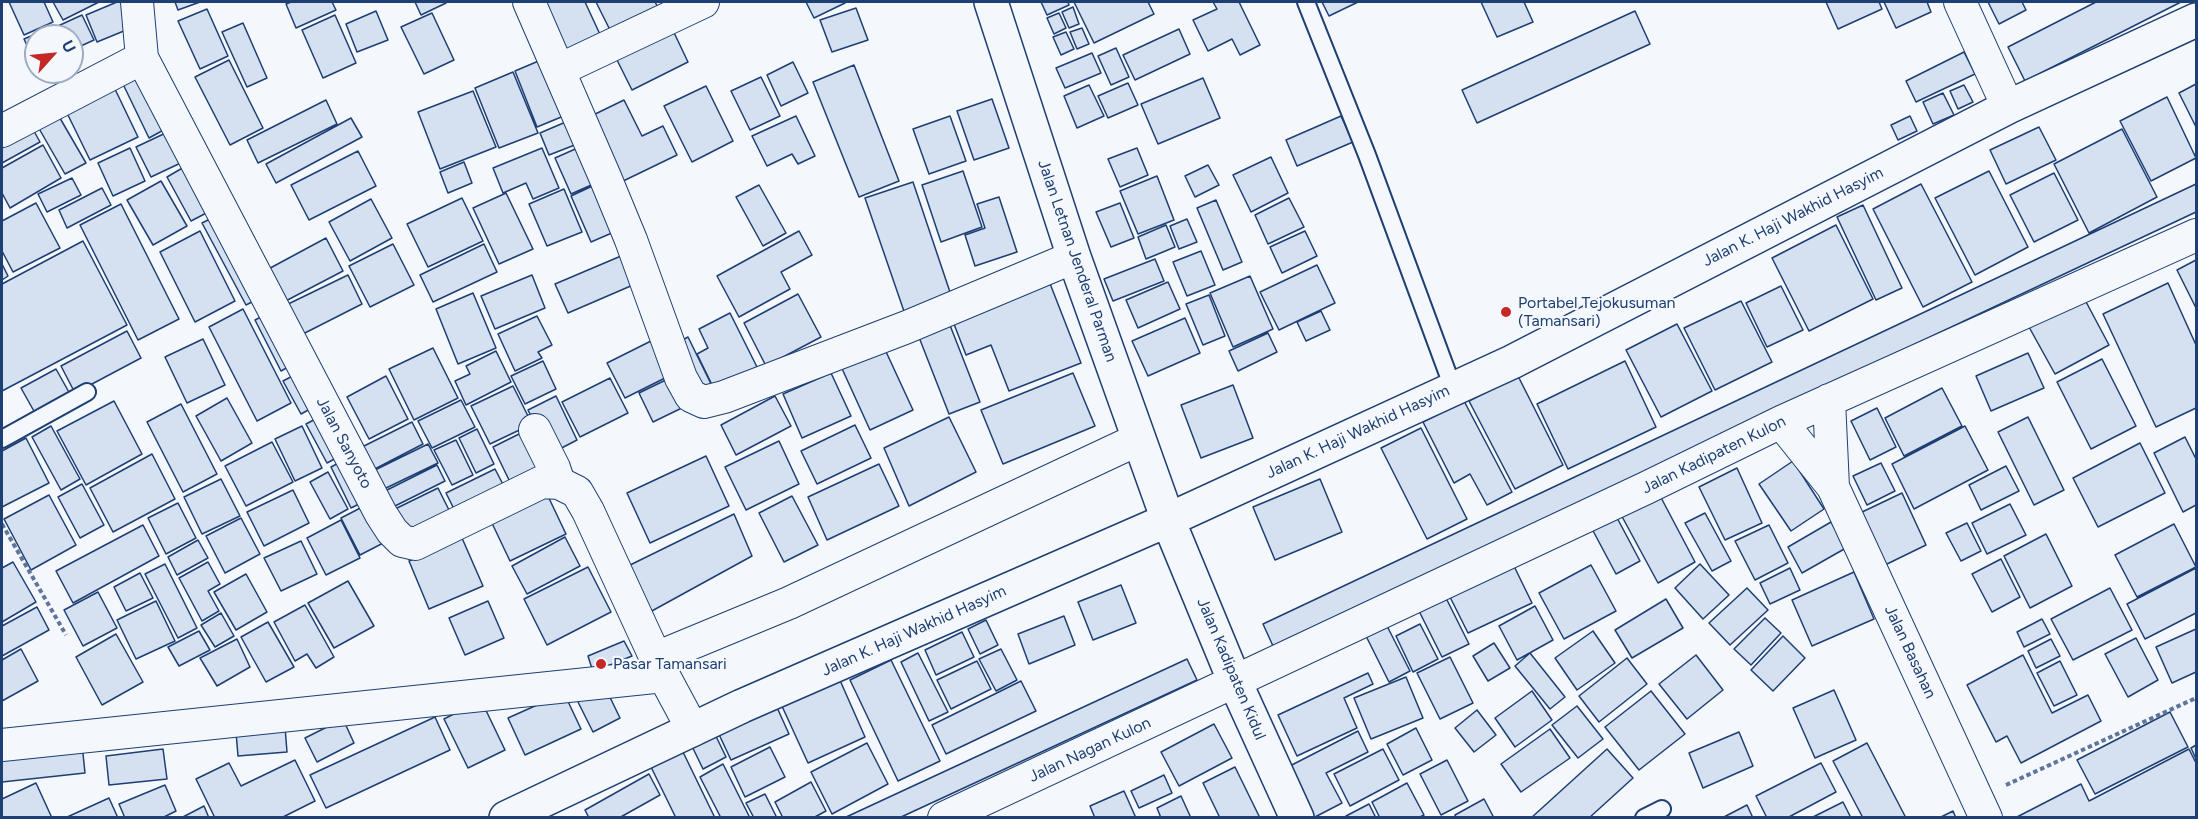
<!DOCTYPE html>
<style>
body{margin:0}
#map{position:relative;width:2198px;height:819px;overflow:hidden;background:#f4f7fb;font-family:Figtree,sans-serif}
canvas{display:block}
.frame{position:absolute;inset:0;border:3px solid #1d3f73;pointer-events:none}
.north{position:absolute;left:24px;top:24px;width:60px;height:60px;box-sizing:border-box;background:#f4f7fb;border:2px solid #9eadc5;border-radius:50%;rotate:63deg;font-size:16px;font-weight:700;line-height:24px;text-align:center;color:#1d3f73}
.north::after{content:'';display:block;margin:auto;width:21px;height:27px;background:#c62828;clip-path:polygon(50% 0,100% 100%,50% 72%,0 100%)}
</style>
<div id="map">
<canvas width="2198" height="819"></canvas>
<div class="frame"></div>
<div class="north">U</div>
</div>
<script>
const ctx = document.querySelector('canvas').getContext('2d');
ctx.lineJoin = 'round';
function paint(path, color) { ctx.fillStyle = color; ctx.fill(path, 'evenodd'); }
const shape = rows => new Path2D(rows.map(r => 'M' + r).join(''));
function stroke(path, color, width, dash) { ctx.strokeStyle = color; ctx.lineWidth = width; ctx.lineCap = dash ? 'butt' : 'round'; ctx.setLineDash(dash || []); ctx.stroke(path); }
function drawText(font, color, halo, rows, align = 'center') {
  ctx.font = font + ' Figtree,sans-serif'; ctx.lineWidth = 4.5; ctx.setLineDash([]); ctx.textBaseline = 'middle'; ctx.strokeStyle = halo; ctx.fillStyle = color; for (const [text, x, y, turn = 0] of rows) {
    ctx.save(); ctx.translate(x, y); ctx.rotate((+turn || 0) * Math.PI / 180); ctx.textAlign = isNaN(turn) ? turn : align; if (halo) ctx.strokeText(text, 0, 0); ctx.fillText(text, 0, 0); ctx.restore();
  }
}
const building = shape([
 [9,2,44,2,53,22,24,35,9,2],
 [53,2,99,2,63,20,53,2],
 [117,2,125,2,136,26,97,42,86,15,117,2],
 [175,2,200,2,178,10,175,2],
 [291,2,332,2,336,10,296,28,286,4,291,2],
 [415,2,445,2,446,3,421,15,415,2],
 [535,2,585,2,604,43,564,63,535,2],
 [596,2,655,2,659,9,611,32,596,2],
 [806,2,844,2,845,3,814,18,806,2],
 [1041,2,1068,2,1069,5,1047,15,1041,2],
 [1074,2,1148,2,1154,14,1094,43,1074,2],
 [1213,2,1239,2,1260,45,1240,55,1232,39,1208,51,1193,20,1217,9,1213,2],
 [1322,2,1358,2,1329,16,1322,2],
 [1481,2,1524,2,1533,22,1497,37,1481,2],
 [1826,2,1879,2,1882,9,1838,29,1826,2],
 [1884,2,1927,2,1931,12,1896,28,1884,2],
 [1988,2,2022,2,2026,10,1999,24,1988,2],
 [2096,2,2181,2,2025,81,2008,47,2096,2],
 [1073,7,1079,24,1069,28,1062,12,1073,7],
 [856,8,868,40,832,52,820,20,856,8],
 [207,9,228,56,200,69,178,21,207,9],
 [376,11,388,40,357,52,346,24,376,11],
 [1635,11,1650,44,1477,123,1462,90,1635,11],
 [432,13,454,60,424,74,401,27,432,13],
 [1059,13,1066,28,1054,34,1047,18,1059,13],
 [82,15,94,40,72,50,72,36,63,36,58,26,82,15],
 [335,15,356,63,323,78,302,30,335,15],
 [668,20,688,62,632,90,611,48,668,20],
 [243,23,267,78,247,87,222,32,243,23],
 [55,26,59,36,36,36,36,65,24,39,55,26],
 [1082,28,1089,44,1077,49,1070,32,1082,28],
 [1179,29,1190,54,1135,80,1123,55,1179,29],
 [1066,32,1074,49,1061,55,1053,37,1066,32],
 [1116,48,1129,77,1111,85,1098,56,1116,48],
 [1964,52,1975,74,1916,102,1906,81,1964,52],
 [1092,53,1101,73,1065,88,1056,68,1092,53],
 [548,57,571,113,537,127,515,71,548,57],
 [229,60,263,128,230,145,195,77,229,60],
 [793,62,808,93,781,106,767,75,793,62],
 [854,65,899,181,859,197,813,82,854,65],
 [142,72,169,127,149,138,122,82,142,72],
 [513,72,538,133,499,148,475,88,513,72],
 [761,77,780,116,750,130,731,91,761,77],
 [1203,78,1220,118,1158,144,1141,104,1203,78],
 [1128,83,1138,105,1108,118,1098,96,1128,83],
 [2196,84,2196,127,2179,93,2196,84],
 [113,85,138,137,90,160,65,109,113,85],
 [1089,85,1104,116,1077,128,1064,96,1089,85],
 [1964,85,1973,102,1958,109,1950,91,1964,85],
 [706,86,733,141,692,162,664,106,706,86],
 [473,91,496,147,440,169,418,112,473,91],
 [1943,93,1954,115,1933,124,1923,102,1943,93],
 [2167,97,2196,158,2151,181,2120,121,2167,97],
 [992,99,1009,148,974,160,957,111,992,99],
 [326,100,337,124,258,163,247,140,326,100],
 [624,100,642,136,663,126,677,155,617,184,585,119,624,100],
 [57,113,86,163,65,174,37,125,57,113],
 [796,116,815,156,798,164,792,154,767,166,752,136,796,116],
 [950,116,966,161,929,174,913,129,950,116],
 [1341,116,1353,142,1297,166,1286,140,1341,116],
 [1910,116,1917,131,1898,140,1891,125,1910,116],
 [351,118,362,137,276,183,266,164,351,118],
 [575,118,585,141,549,155,540,133,575,118],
 [30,124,40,142,2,163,2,139,30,124],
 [2039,127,2056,160,2006,184,1990,150,2039,127],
 [2122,129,2157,197,2089,233,2054,164,2122,129],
 [172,130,187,160,151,177,136,147,172,130],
 [43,145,61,178,10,208,2,193,2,168,43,145],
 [582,146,598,182,571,194,555,158,582,146],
 [130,148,145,181,113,196,98,163,130,148],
 [542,148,559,188,533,199,526,183,503,193,493,168,542,148],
 [1137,148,1148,175,1120,187,1108,159,1137,148],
 [358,151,376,186,309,220,291,185,358,151],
 [1271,157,1288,193,1251,212,1233,175,1271,157],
 [464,162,472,183,448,193,440,172,464,162],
 [191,163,216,208,191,221,167,177,191,163],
 [1208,165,1219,185,1195,197,1185,176,1208,165],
 [963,171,982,227,941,242,922,185,963,171],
 [1989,171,2028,247,1975,275,1935,198,1989,171],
 [2054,173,2078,220,2034,242,2010,195,2054,173],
 [1157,176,1174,220,1138,234,1120,191,1157,176],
 [72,178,81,195,47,212,38,194,72,178],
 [161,181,187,226,153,245,127,200,161,181],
 [601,182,621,229,591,242,571,196,601,182],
 [913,182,954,304,907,320,865,198,913,182],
 [1921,184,1972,282,1923,307,1873,209,1921,184],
 [2196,184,2196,212,1273,646,1263,624,2196,184],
 [759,185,786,233,763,246,736,197,759,185],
 [102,188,111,205,67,228,59,210,102,188],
 [564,189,582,232,547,246,529,204,564,189],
 [506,193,533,249,499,264,473,208,506,193],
 [999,197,1017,252,975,266,965,235,985,228,977,204,999,197],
 [462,198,483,241,428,267,407,224,462,198],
 [1289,198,1304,227,1268,244,1255,215,1289,198],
 [371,199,392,238,350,261,329,222,371,199],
 [1216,200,1242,262,1223,270,1197,208,1216,200],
 [36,203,60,248,13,272,2,251,2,221,36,203],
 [1120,203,1134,238,1111,247,1096,212,1120,203],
 [121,204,179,319,138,340,80,225,121,204],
 [1863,205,1902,288,1876,300,1837,217,1863,205],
 [216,216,260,298,246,305,202,223,216,216],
 [1187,219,1197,242,1179,249,1170,226,1187,219],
 [1166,225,1175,247,1146,259,1138,237,1166,225],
 [1836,225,1873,299,1809,331,1772,258,1836,225],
 [200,231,235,301,195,322,160,252,200,231],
 [799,231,812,255,781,272,790,289,739,317,717,276,799,231],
 [1305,231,1317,256,1282,273,1270,247,1305,231],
 [326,238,343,271,278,305,261,273,326,238],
 [83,241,127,325,2,391,2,284,83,241],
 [393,244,414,285,370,307,349,266,393,244],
 [484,244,497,272,433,302,420,275,484,244],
 [1201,251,1215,285,1187,296,1173,262,1201,251],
 [621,256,633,285,568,313,555,284,621,256],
 [1155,259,1164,281,1113,301,1104,279,1155,259],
 [2196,260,2196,308,2177,270,2196,260],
 [2,264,8,276,2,280,2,264],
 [1317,265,1335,303,1279,330,1260,292,1317,265],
 [348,275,362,304,297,337,282,307,348,275],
 [532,275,545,308,495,329,481,296,532,275],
 [1250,276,1273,329,1233,347,1210,293,1250,276],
 [1049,281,1081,363,1009,391,991,345,966,355,952,319,1049,281],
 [1168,282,1180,309,1138,328,1126,300,1168,282],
 [2168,283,2196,345,2196,408,2156,427,2103,314,2168,283],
 [1781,286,1803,330,1767,347,1746,303,1781,286],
 [473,293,496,348,458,364,436,309,473,293],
 [798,294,821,337,766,366,744,323,798,294],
 [1209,295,1225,336,1203,345,1186,304,1209,295],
 [2084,298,2109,345,2055,374,2029,327,2084,298],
 [1741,301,1772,362,1715,390,1684,328,1741,301],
 [243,309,291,403,257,421,209,327,243,309],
 [1321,311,1330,330,1306,341,1297,322,1321,311],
 [271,312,297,362,281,371,255,320,271,312],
 [730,313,758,369,718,397,697,354,708,348,699,329,730,313],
 [946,315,980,402,949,414,915,327,946,315],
 [537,316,552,345,538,352,542,358,515,371,498,334,537,316],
 [1185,318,1200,353,1148,376,1132,341,1185,318],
 [1677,324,1712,391,1661,417,1626,350,1677,324],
 [127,331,141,358,75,393,61,366,127,331],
 [1268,333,1277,352,1238,371,1229,351,1268,333],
 [688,337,713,388,699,395,674,345,688,337],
 [203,339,225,385,187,403,165,357,203,339],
 [655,339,673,374,625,398,607,363,655,339],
 [882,343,913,410,870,430,839,362,882,343],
 [433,348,458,398,414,420,389,369,433,348],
 [496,351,511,382,466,405,455,381,470,374,466,366,496,351],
 [2028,353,2044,388,1991,411,1976,376,2028,353],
 [2102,359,2136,426,2091,449,2057,382,2102,359],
 [543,361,556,389,525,404,511,376,543,361],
 [1625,361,1656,427,1568,469,1537,404,1625,361],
 [56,369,70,394,35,413,21,388,56,369],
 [302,371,319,404,301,414,283,381,302,371],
 [831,373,851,416,802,438,783,394,831,373],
 [1073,373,1095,426,1003,464,981,410,1073,373],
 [676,375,690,404,653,422,639,393,676,375],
 [386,376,408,419,369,439,347,397,386,376],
 [1518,376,1563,465,1515,489,1469,401,1518,376],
 [610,378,628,413,580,437,562,402,610,378],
 [1233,385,1253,438,1201,458,1181,405,1233,385],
 [513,386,532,424,490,444,471,406,513,386],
 [1942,388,1962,426,1904,456,1885,418,1942,388],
 [556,396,577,440,550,454,528,410,556,396],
 [775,396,791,426,736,455,721,425,775,396],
 [227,398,252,443,221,461,196,416,227,398],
 [461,400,475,427,432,448,418,421,461,400],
 [114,401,142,454,86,485,57,431,114,401],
 [1464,401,1512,492,1487,505,1470,474,1454,483,1423,422,1464,401],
 [181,404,217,474,183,492,147,422,181,404],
 [1877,408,1896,447,1870,460,1851,421,1877,408],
 [325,414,346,453,327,463,306,424,325,414],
 [949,417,976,472,909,506,884,448,949,417],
 [2028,417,2064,490,2034,505,1998,432,2028,417],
 [412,422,423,444,369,472,358,449,412,422],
 [855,425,871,458,817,484,801,451,855,425],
 [51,426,80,479,61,490,32,437,51,426],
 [302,426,322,468,295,481,275,439,302,426],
 [1965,426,1988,470,1914,509,1892,464,1965,426],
 [531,428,548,463,510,482,493,447,531,428],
 [1421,428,1467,519,1427,539,1381,448,1421,428],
 [477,429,494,464,476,473,459,438,477,429],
 [2185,437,2196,459,2196,505,2183,512,2154,453,2185,437],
 [26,438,49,483,2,507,2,451,26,438],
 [456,440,473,475,452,485,434,450,456,440],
 [779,441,799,484,746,510,725,467,779,441],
 [272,442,293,482,246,506,225,466,272,442],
 [2140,443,2165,493,2098,527,2073,478,2140,443],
 [428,444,438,463,384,489,375,470,428,444],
 [152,454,175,499,113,532,90,488,152,454],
 [706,456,729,506,650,543,627,493,706,456],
 [348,458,369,499,351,508,331,467,348,458],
 [1793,461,1824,509,1791,531,1759,484,1793,461],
 [1881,463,1895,491,1867,505,1853,476,1881,463],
 [879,464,899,506,827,540,808,497,879,464],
 [437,465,445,481,393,507,385,491,437,465],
 [2006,466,2019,491,1981,510,1969,485,2006,466],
 [1737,468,1762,523,1725,540,1699,487,1737,468],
 [495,469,507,492,458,517,446,493,495,469],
 [328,472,348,509,330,519,310,482,328,472],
 [221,479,240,516,202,534,184,497,221,479],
 [1320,479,1342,532,1275,560,1253,507,1320,479],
 [82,484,104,525,80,538,58,497,82,484],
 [438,488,453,518,410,539,395,509,438,488],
 [293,490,309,523,264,546,247,512,293,490],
 [1657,490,1695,562,1658,583,1619,511,1657,490],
 [546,492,566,534,510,561,490,519,546,492],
 [1902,493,1926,545,1885,565,1860,513,1902,493],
 [49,495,76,545,31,570,4,519,49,495],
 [792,496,818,545,784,562,759,513,792,496],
 [372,502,391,539,360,555,341,518,372,502],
 [178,503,196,538,166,554,148,518,178,503],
 [2010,504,2026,535,1987,554,1972,523,2010,504],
 [1705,513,1731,561,1712,571,1685,523,1705,513],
 [734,514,752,556,650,612,626,567,734,514],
 [1615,514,1640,561,1616,574,1591,527,1615,514],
 [241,518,260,554,225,573,206,536,241,518],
 [341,520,360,558,326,575,307,538,341,520],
 [1831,522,1846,548,1802,573,1788,547,1831,522],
 [1967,523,1981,551,1961,561,1946,533,1967,523],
 [2174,524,2196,567,2137,597,2115,555,2174,524],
 [143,525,159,556,73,603,56,571,143,525],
 [1769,525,1788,563,1755,580,1735,541,1769,525],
 [2046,534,2072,586,2030,608,2004,556,2046,534],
 [565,537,580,566,527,594,512,566,565,537],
 [462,538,483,586,429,609,409,561,462,538],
 [198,540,208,558,177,575,168,557,198,540],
 [301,541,317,574,281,591,264,558,301,541],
 [2001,559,2020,597,1992,612,1972,574,2001,559],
 [13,562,36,602,2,622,2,568,13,562],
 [208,562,220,584,208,591,219,611,202,621,179,578,208,562],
 [1512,562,1532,603,1468,633,1448,593,1512,562],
 [165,564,197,628,178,638,145,574,165,564],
 [1700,564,1729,595,1703,619,1675,588,1700,564],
 [1591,565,1616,611,1564,639,1539,593,1591,565],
 [588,567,611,612,547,645,524,599,588,567],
 [1790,568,1800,590,1770,604,1760,583,1790,568],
 [2196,568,2196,613,2145,639,2127,604,2196,568],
 [1854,572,1874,619,1812,646,1792,600,1854,572],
 [140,573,153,598,126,611,114,587,140,573],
 [246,574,267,612,236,630,214,592,246,574],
 [348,581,374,626,334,648,308,603,348,581],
 [1121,585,1136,623,1093,640,1078,602,1121,585],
 [1747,588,1768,610,1730,645,1709,623,1747,588],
 [2110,588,2132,630,2073,660,2051,619,2110,588],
 [98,592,117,628,83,646,64,610,98,592],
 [1446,598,1469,644,1442,657,1419,611,1446,598],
 [1666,599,1683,628,1632,658,1615,630,1666,599],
 [156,601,175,641,136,659,117,620,156,601],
 [488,601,504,638,465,655,449,618,488,601],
 [305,605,334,657,316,668,307,654,295,661,274,622,305,605],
 [1535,606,1553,640,1517,660,1499,626,1535,606],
 [37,607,49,630,2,656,2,626,37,607],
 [221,613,234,636,215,647,201,625,221,613],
 [1064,616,1075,645,1029,664,1018,634,1064,616],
 [1765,618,1781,633,1751,665,1734,649,1765,618],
 [2042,619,2050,634,2024,647,2017,632,2042,619],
 [986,620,998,645,980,654,968,629,986,620],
 [268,622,294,667,266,682,241,637,268,622],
 [1420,624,1438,659,1413,672,1396,636,1420,624],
 [1387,626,1410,671,1389,682,1366,636,1387,626],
 [2196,629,2196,672,2172,683,2156,647,2196,629],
 [199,631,210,650,179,666,168,647,199,631],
 [1593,631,1615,663,1577,690,1555,658,1593,631],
 [962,632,974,657,936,675,925,650,962,632],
 [116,634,143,682,102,705,76,657,116,634],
 [1783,636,1805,658,1773,691,1751,670,1783,636],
 [2136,638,2158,680,2128,697,2105,654,2136,638],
 [237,639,250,667,217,686,200,658,237,639],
 [2051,639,2060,656,2036,668,2028,651,2051,639],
 [624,641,632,656,593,672,588,656,624,641],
 [1494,643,1510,668,1488,681,1473,656,1494,643],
 [21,649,38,681,2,701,2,660,21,649],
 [1001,649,1017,680,996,691,979,659,1001,649],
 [918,653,948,712,929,721,901,662,918,653],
 [1530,653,1565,697,1550,709,1515,666,1530,653],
 [1696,655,1723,690,1687,719,1659,684,1696,655],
 [2023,655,2052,713,2088,695,2101,721,2021,763,2007,736,1996,742,1967,685,2023,655],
 [1450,657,1473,703,1440,719,1417,673,1450,657],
 [1627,658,1647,684,1599,722,1579,696,1627,658],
 [1187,659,1197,680,899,818,844,818,1187,659],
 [891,660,940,761,898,781,850,680,891,660],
 [977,661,991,689,951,709,937,680,977,661],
 [2060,661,2077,695,2054,706,2037,673,2060,661],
 [1368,673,1373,684,1344,698,1357,728,1297,756,1278,715,1368,673],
 [1406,677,1423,718,1371,739,1354,698,1406,677],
 [839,678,865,737,808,763,781,704,839,678],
 [1021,681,1036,711,946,754,932,725,1021,681],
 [604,685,620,718,593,732,576,698,604,685],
 [1834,690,1856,740,1815,758,1793,708,1834,690],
 [1532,691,1552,720,1515,747,1495,718,1532,691],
 [1651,691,1685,734,1639,770,1605,727,1651,691],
 [564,693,581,729,525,755,508,718,564,693],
 [481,700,505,750,468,768,444,719,481,700],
 [775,703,789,734,731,760,716,728,775,703],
 [1577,706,1603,739,1578,758,1552,725,1577,706],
 [1477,710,1496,735,1474,752,1455,728,1477,710],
 [2170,712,2188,747,2095,794,2077,760,2170,712],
 [435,717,450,750,326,808,310,775,435,717],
 [343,719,354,743,317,762,305,738,343,719],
 [1214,724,1232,758,1179,786,1161,752,1214,724],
 [711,726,726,757,703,769,688,738,711,726],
 [285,727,287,752,238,756,236,732,285,727],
 [1416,728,1432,760,1403,775,1387,744,1416,728],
 [1550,729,1570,758,1521,792,1501,764,1550,729],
 [1358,731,1368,752,1326,773,1342,803,1313,818,1308,818,1284,769,1358,731],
 [1739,732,1753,766,1703,788,1689,753,1739,732],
 [867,743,888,784,832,814,811,772,867,743],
 [1867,743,1906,818,1863,818,1833,761,1867,743],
 [82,744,85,773,2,782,2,753,82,744],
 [2196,745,2196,759,2191,748,2196,745],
 [770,747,785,777,745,797,731,767,770,747],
 [163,749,167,779,109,785,106,756,163,749],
 [1383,749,1399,780,1350,806,1334,774,1383,749],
 [1607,749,1633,778,1589,818,1531,818,1607,749],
 [2189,749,2196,763,2196,818,2015,818,2081,784,2089,801,2189,749],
 [683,752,715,818,676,818,651,767,683,752],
 [295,760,315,801,281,818,215,818,196,779,229,763,241,786,295,760],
 [1447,760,1468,801,1441,815,1420,774,1447,760],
 [1821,763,1836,792,1787,818,1767,818,1756,796,1821,763],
 [723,764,750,818,721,818,700,777,723,764],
 [1235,767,1260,818,1220,818,1203,783,1235,767],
 [649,774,660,795,619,818,589,818,585,810,649,774],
 [1164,775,1172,793,1139,808,1131,791,1164,775],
 [811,782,826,811,813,818,783,818,775,802,811,782],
 [36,783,52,818,2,818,2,799,36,783],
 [1407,783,1424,815,1418,818,1380,818,1372,802,1407,783],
 [165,785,176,811,162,818,125,818,119,804,165,785],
 [1124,791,1136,818,1095,818,1090,806,1124,791],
 [765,794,777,818,754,818,746,803,765,794],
 [1181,796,1191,818,1161,818,1157,808,1181,796],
 [109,798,118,818,65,818,109,798],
 [1484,799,1494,818,1456,818,1455,815,1484,799],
 [1843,802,1851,818,1811,818,1843,802],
 [1369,804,1376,818,1347,818,1346,816,1369,804],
 [1747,805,1753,818,1722,818,1747,805],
 [204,806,209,818,181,818,204,806],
 [1953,811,1956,818,1939,818,1953,811]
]);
const path = shape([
 [2,524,66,635],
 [2006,785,2196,698]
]);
const lane = shape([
 [1306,2,1367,155,1453,388],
 [2,439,87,392],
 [1644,818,1662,809]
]);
const street = shape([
 [137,2,142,58,381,514,392,531,402,541,415,544,542,482,559,483,577,492,588,511,664,676,693,730],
 [529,2,605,177,631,240,681,378,691,396,704,402,724,397,907,327,1074,257],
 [1960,2,2008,107],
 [559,70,703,2],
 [2,131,142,58],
 [1829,400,1833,487],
 [1781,422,1833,487,1986,818],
 [535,430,554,468,559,483],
 [656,658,789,603,1139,439],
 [2,745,664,676],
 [944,818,1646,488,1781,422,2196,235]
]);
const secondary = shape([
 [991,2,1074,257,1168,520,1235,682,1297,818],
 [506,818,742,706,1168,520,1512,362,2008,107,2196,20]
]);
const markers = [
 [1506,312,6,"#c62828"],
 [601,664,6,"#c62828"]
];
const streetNames = [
 ["Jalan K. Haji Wakhid Hasyim",1793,217,-27],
 ["Jalan Letnan Jenderal Parman",1077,261,71],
 ["Jalan K. Haji Wakhid Hasyim",1358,432,-25],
 ["Jalan Sanyoto",344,443,62],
 ["Jalan Kadipaten Kulon",1714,455,-26],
 ["Jalan K. Haji Wakhid Hasyim",914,631,-24],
 ["Jalan Basahan",1910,652,65],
 ["Jalan Kadipaten Kidul",1231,669,67],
 ["Jalan Nagan Kulon",1090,750,-25]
];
const poiNames = [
 ["Portabel Tejokusuman",1518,303],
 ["(Tamansari)",1518,321],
 ["Pasar Tamansari",613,664]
];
paint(building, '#d5e0f0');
stroke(building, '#1d3f73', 1.5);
stroke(lane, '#1d3f73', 20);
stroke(street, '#1d3f73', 34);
stroke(secondary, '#1d3f73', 36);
stroke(path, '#5e769c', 4, [4.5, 3]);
stroke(lane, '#f4f7fb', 16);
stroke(street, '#f4f7fb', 32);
stroke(secondary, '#f4f7fb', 33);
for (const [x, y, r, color] of markers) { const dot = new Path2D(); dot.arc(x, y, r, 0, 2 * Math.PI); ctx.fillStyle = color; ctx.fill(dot); stroke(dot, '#f4f7fb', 2); }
drawText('16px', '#1d3f73', '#f4f7fb', streetNames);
drawText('16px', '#1d3f73', '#f4f7fb', poiNames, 'left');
</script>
